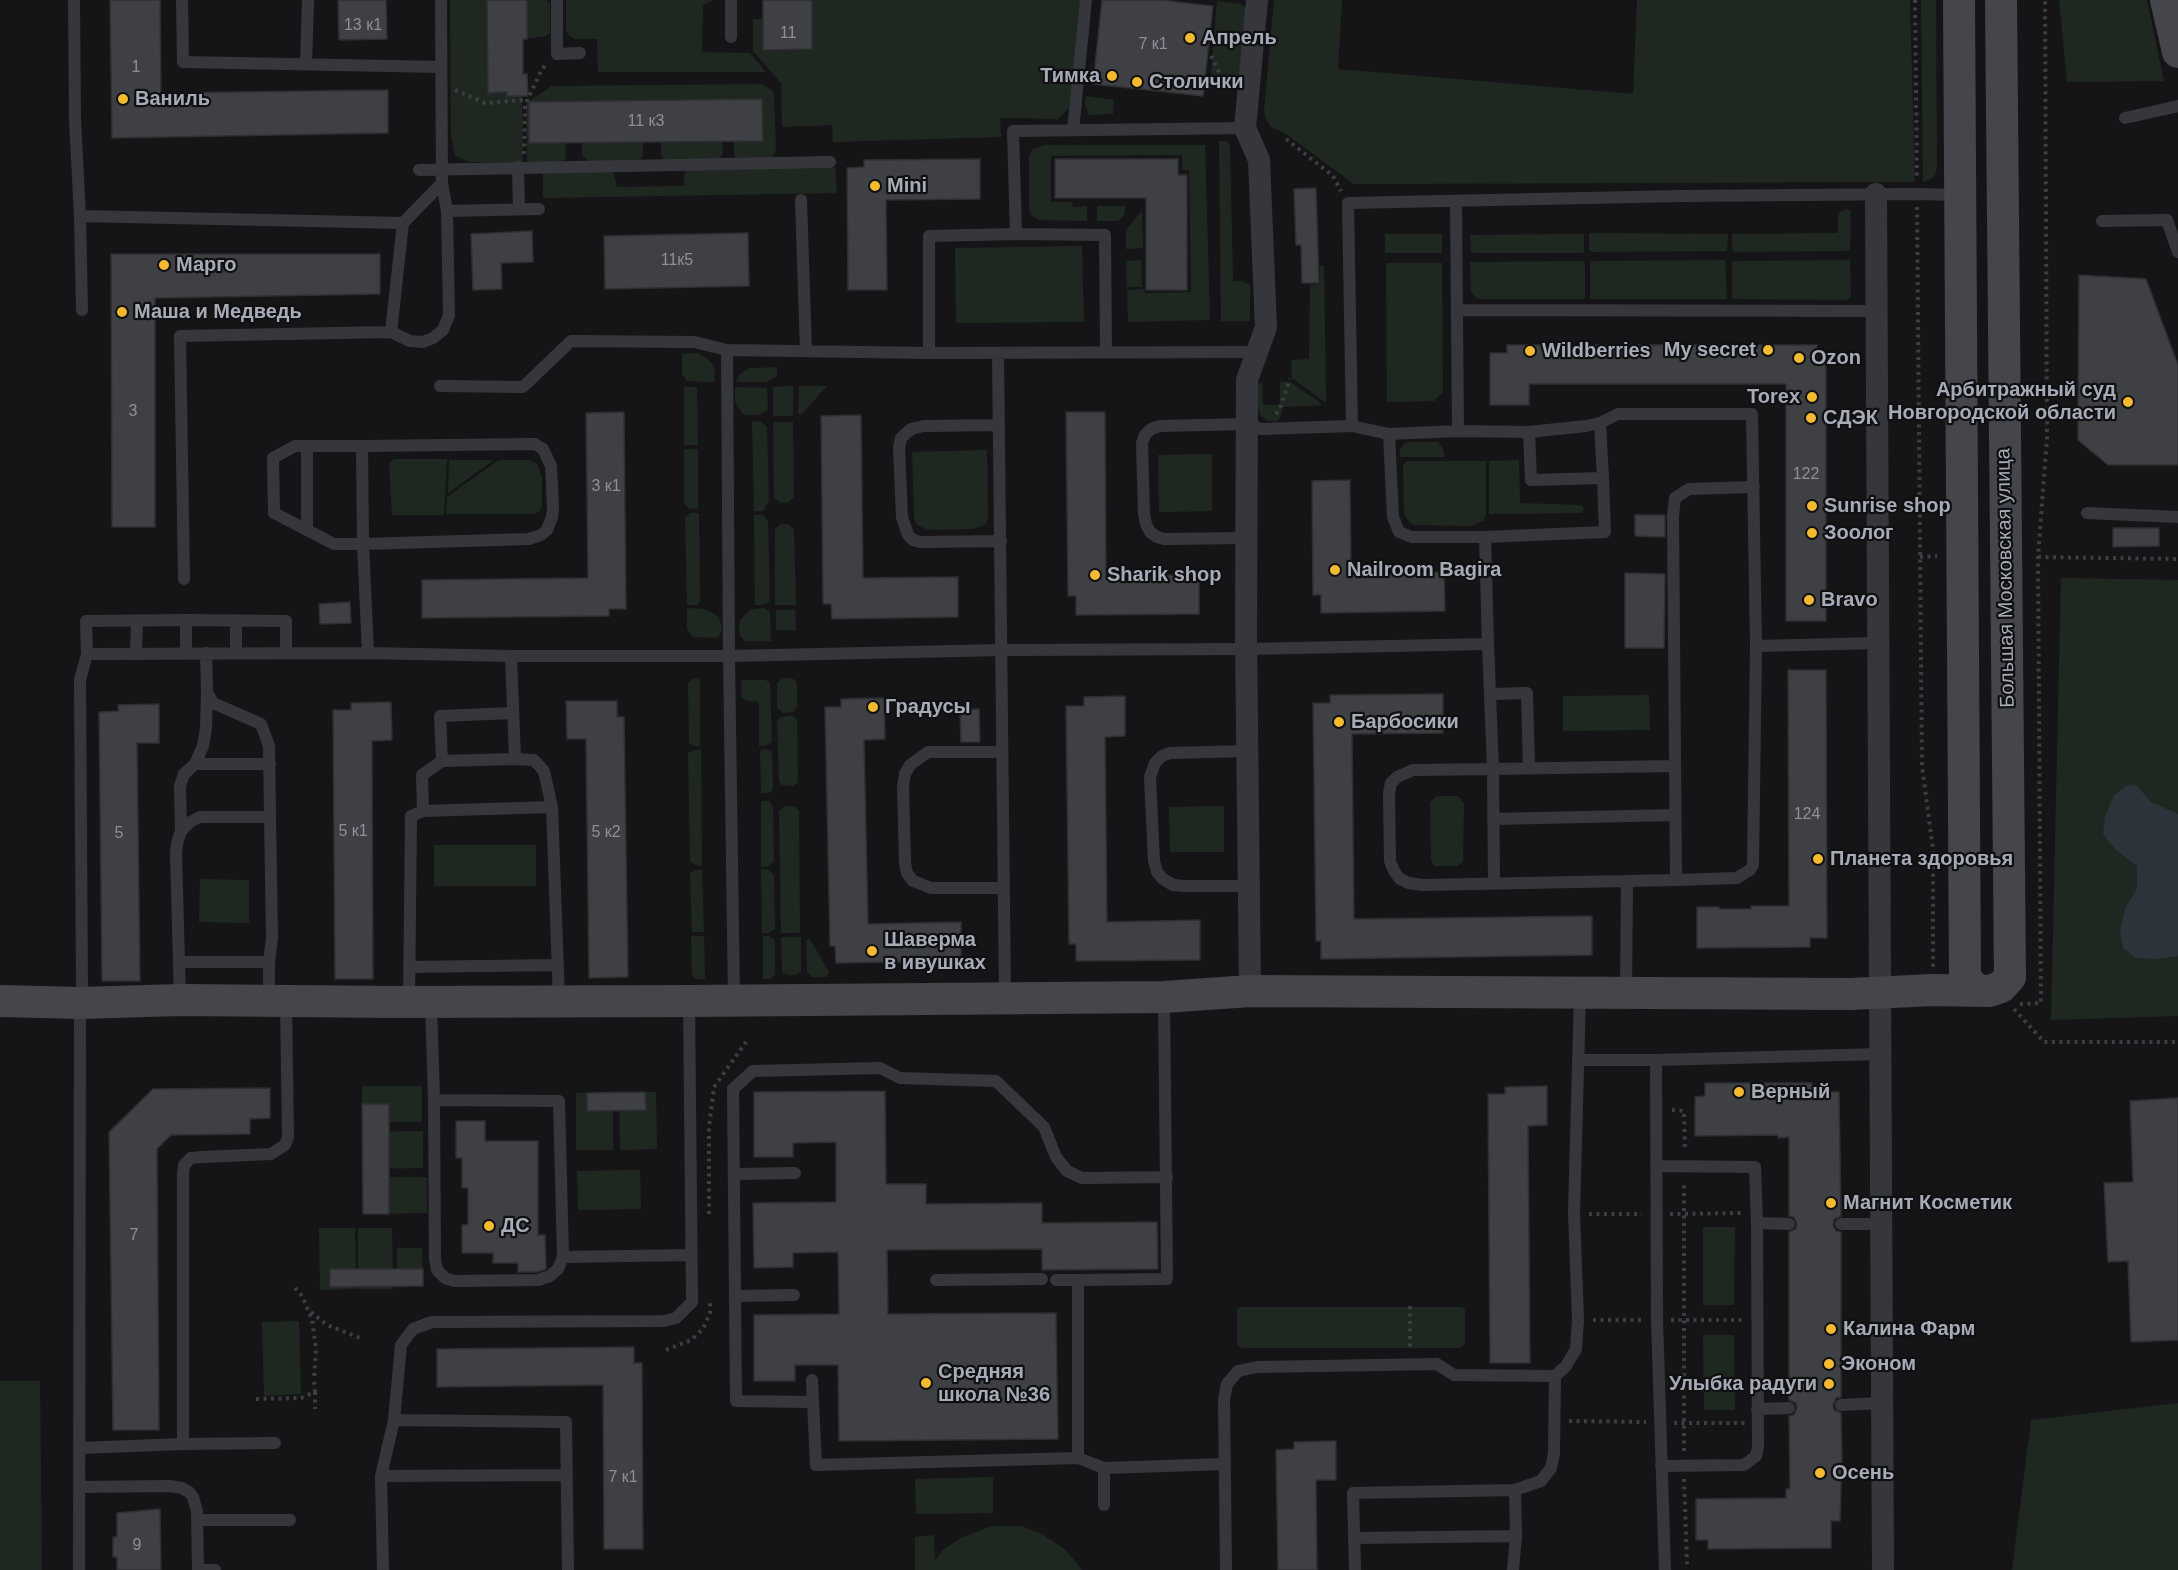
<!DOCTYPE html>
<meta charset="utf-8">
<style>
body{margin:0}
canvas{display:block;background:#151517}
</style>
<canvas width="2178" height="1570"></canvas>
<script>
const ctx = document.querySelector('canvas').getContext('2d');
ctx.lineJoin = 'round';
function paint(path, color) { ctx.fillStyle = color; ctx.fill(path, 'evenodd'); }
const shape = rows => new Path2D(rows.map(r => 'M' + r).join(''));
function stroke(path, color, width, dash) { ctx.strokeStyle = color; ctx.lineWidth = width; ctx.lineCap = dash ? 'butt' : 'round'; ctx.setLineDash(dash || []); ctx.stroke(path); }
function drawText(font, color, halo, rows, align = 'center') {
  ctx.font = font + ' Arial,sans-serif'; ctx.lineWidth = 4.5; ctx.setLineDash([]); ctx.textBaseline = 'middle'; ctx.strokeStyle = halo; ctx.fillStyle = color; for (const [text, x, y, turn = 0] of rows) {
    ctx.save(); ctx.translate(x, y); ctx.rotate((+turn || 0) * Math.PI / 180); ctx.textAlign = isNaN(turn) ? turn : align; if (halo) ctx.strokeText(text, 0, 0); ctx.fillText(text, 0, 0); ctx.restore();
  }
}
const green = shape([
 [450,0,487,0,488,92,507,92,507,96,522,96,523,162,469,162,455,156,451,136],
 [527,0,547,0,550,4,550,32,546,36,527,39],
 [566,0,713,0,703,5,702,52,750,53,766,72,598,72,597,39,575,39,570,36,566,30],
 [812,0,1082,0,1069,108,1058,119,1000,118,1001,137,833,142,832,125,782,127,781,83,753,51,753,19,763,19,763,50,812,49],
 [1274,0,1342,0,1338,69,1633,94,1637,0,1910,0,1915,182,1354,184,1286,134,1270,126,1266,119,1264,110],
 [1921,0,1936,0,1937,168,1935,175,1931,179,1923,182],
 [2059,0,2147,0,2164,81,2067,82],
 [1217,1,1240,4,1247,8,1242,90,1210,86],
 [762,84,774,92,776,149,773,157,765,160,735,158,734,153,734,141,763,140,762,99,529,102,529,143,565,143,566,158,560,163,527,163,526,103,552,86],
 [1086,96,1114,100,1113,114,1089,115,1085,104],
 [722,141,723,154,719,159,670,161,664,159,661,155,661,142],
 [1219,141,1228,141,1230,146,1233,281,1241,281,1250,285,1250,321,1221,321],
 [643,142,643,155,640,160,589,162,582,155,582,143],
 [1044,145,1205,145,1210,320,1128,322,1127,290,1144,289,1145,293,1191,292,1189,170,1182,170,1182,155,1051,156,1051,202,1072,202,1073,207,1087,206,1087,221,1039,220,1032,216,1029,209,1029,157,1032,150],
 [835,168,837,193,543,198,543,172,613,171,617,187,684,186,684,177,686,170],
 [1097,206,1125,206,1125,214,1118,221,1097,221],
 [1846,209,1851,211,1850,251,1734,252,1732,249,1732,234,1838,233,1838,213],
 [1142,211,1143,248,1126,249,1126,230],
 [1589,233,1728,234,1727,251,1592,252,1589,249],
 [1385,234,1442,234,1442,253,1385,253],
 [1584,234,1584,252,1582,253,1473,253,1471,251,1470,235],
 [1082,246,1084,322,956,323,955,248],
 [1141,260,1142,287,1127,287,1126,261],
 [1725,260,1727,299,1590,299,1590,265,1591,261],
 [1850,260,1851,296,1848,300,1732,299,1732,263,1734,261],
 [1583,261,1585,265,1585,299,1480,299,1476,298,1471,292,1470,262],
 [1386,263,1442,263,1443,392,1434,401,1387,402],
 [1320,266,1324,266,1326,403,1292,378,1291,360,1309,359,1310,285,1320,284],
 [698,353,706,358,714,366,715,382,686,381,685,377,682,375,682,354],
 [777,367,777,376,767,382,736,382,740,374,750,368],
 [1280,382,1291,382,1323,405,1283,407,1281,416,1277,421,1266,421,1260,414,1257,405,1256,384,1262,383,1263,405,1280,405],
 [793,386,793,416,773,416,773,387],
 [799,386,827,386,802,414,798,414],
 [684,387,697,387,698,445,684,445],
 [735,387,767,388,768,410,759,415,745,415,741,412,735,401],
 [760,421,767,427,769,501,763,511,754,511,752,422],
 [773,422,793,422,794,497,788,502,781,503,774,498],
 [1409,442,1438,442,1443,449,1445,457,1400,457,1400,450,1404,444],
 [684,449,698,449,698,508,690,509,684,504],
 [987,450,988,518,985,525,972,529,928,530,917,525,914,518,912,452],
 [1212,454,1212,511,1159,512,1158,455],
 [394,459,447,459,444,515,392,515,389,464],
 [449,460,494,460,448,493],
 [502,460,529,460,537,464,542,478,542,505,540,511,535,514,446,514,447,497,497,461],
 [1519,460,1520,503,1580,505,1584,508,1582,513,1489,514,1489,461],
 [1407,461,1486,461,1486,513,1484,520,1472,526,1414,525,1409,522,1404,514,1403,465],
 [691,513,699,513,700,602,697,605,687,605,685,517],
 [754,515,763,515,768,522,770,601,763,605,755,605],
 [781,524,788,524,794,529,796,605,775,605,775,529],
 [2061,578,2178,580,2178,1016,2051,1020],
 [687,608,703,609,713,613,718,617,722,626,720,635,718,638,693,637,687,629],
 [764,608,770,612,771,641,745,641,740,636,739,629,740,620,750,610],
 [776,610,795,610,796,630,776,630],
 [693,678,698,679,700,682,700,746,693,746,689,743,688,683],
 [791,678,795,680,797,685,797,707,793,712,783,713,777,708,777,683,782,679],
 [741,680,765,680,770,682,772,742,765,746,759,746,759,702,748,701,742,698],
 [1649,695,1650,730,1563,731,1563,696],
 [787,716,793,716,797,720,798,782,793,786,782,785,779,782,777,721,781,717],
 [765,749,772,752,773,790,769,793,761,793,760,750],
 [693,750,701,750,702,866,695,865,690,861,688,753],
 [1437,796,1458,796,1464,803,1463,862,1457,866,1434,866,1431,859,1430,802],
 [761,801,770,801,773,808,774,861,768,867,761,867],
 [785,806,794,806,799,811,800,933,781,933,779,811],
 [1224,806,1224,852,1170,852,1169,807],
 [434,845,536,845,536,886,434,886],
 [761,869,768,869,774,875,775,929,769,933,762,933],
 [695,870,702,870,704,932,692,932,690,873],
 [200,879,249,880,249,923,199,922],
 [691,936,704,936,705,979,696,979,692,975],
 [763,936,769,936,775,941,775,974,771,979,763,979],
 [781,937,801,937,801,971,796,975,788,975,782,972],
 [810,939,829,972,826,977,812,977,807,972,806,940],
 [362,1086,422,1086,422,1122,362,1122],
 [613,1092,613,1150,576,1150,576,1093],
 [619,1092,656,1092,657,1149,620,1150],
 [423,1131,423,1168,363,1169,362,1132],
 [640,1170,641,1209,578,1210,577,1171],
 [362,1177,427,1177,427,1213,363,1214],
 [1703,1227,1735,1227,1734,1305,1703,1305],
 [319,1228,355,1228,356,1289,320,1290],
 [358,1228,392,1228,393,1289,358,1289],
 [397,1248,422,1248,423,1286,397,1287],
 [1240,1307,1462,1307,1465,1310,1465,1344,1460,1348,1241,1348,1237,1344,1237,1310],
 [299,1321,301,1394,264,1396,262,1322],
 [1703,1335,1734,1335,1735,1410,1704,1410],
 [0,1381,40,1381,42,1570,0,1570],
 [2178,1403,2178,1570,2012,1570,2031,1420],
 [993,1477,993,1513,916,1514,915,1479],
 [992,1526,1021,1526,1042,1534,1066,1550,1082,1570,915,1570,915,1537,934,1535,935,1561,943,1550,960,1538]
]);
const water = shape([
 [2136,785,2151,802,2178,814,2178,956,2160,959,2136,958,2123,948,2120,931,2125,909,2137,888,2137,866,2114,848,2103,834,2105,817,2114,795,2126,786]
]);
const building = shape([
 [110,0,160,0,161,93,388,90,388,133,112,138,110,0],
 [338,0,386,0,387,39,339,40,338,0],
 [487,0,527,0,527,39,523,39,523,74,527,74,528,96,507,96,507,92,488,93,487,0],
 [763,0,812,0,812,49,763,50,763,0],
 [1102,0,1161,0,1213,6,1203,96,1093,84,1102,0],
 [762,99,763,141,529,143,529,102,762,99],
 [980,159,980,199,886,200,887,290,848,290,847,168,864,167,864,160,980,159],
 [1055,159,1178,159,1178,175,1187,175,1187,290,1146,290,1146,198,1055,198,1055,159],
 [1316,188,1319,283,1302,283,1301,245,1296,245,1294,189,1316,188],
 [532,231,533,262,501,263,502,289,473,290,471,234,532,231],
 [748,233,749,286,605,289,604,236,748,233],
 [111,254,380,254,380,294,155,298,155,527,112,527,111,254],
 [2079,275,2146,279,2178,365,2178,465,2108,465,2078,440,2079,275],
 [1507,345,1817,345,1817,362,1826,362,1826,621,1786,621,1786,384,1529,384,1529,405,1490,405,1490,353,1507,353,1507,345],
 [624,412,626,609,609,609,609,616,422,618,422,580,588,578,586,413,624,412],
 [1066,412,1105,412,1106,576,1199,575,1199,614,1076,615,1076,596,1068,596,1066,412],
 [861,415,863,578,958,577,958,617,832,619,831,604,823,604,821,416,861,415],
 [1350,480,1351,574,1444,572,1445,611,1321,613,1321,595,1313,595,1312,481,1350,480],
 [1635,515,1665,515,1665,537,1635,536,1635,515],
 [2113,528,2159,528,2159,546,2113,547,2113,528],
 [1625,573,1665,574,1664,648,1625,648,1625,573],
 [350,602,351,623,320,624,319,604,350,602],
 [1788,670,1826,670,1827,938,1810,938,1810,947,1697,948,1697,907,1719,907,1719,909,1751,909,1751,906,1789,906,1788,670],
 [1443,694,1443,733,1352,734,1354,919,1592,916,1592,955,1321,959,1321,941,1316,941,1313,703,1330,703,1330,695,1443,694],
 [1125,696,1125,736,1105,737,1107,922,1200,920,1200,960,1076,961,1076,944,1069,944,1066,706,1084,706,1084,697,1125,696],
 [884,698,885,739,864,740,868,924,961,922,961,961,836,963,835,946,830,946,825,707,841,707,841,699,884,698],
 [566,701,617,701,617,717,624,717,628,977,589,978,586,739,567,739,566,701],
 [391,702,392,740,372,741,373,979,335,979,333,710,351,710,351,703,391,702],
 [159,704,159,743,137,743,140,981,102,981,99,712,119,711,118,705,159,704],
 [979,709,980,742,961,742,960,710,979,709],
 [1705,1083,1812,1083,1812,1092,1839,1092,1841,1216,1834,1219,1833,1225,1836,1231,1841,1232,1841,1397,1836,1398,1833,1405,1834,1410,1841,1413,1842,1457,1840,1521,1831,1521,1831,1548,1708,1549,1708,1540,1696,1540,1696,1499,1786,1498,1786,1489,1790,1489,1789,1416,1794,1415,1797,1408,1796,1403,1789,1400,1789,1232,1796,1229,1797,1224,1794,1217,1789,1216,1789,1137,1778,1138,1778,1135,1695,1136,1695,1097,1705,1096,1705,1083],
 [1547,1086,1547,1125,1528,1126,1530,1363,1490,1363,1488,1094,1505,1094,1505,1087,1547,1086],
 [270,1088,270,1118,250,1119,250,1134,171,1135,157,1149,159,1430,113,1430,109,1132,153,1089,270,1088],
 [885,1091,886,1184,926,1184,926,1204,1042,1203,1042,1223,1157,1222,1158,1269,1042,1270,1042,1249,887,1250,888,1314,1056,1313,1058,1439,839,1441,838,1365,795,1365,795,1381,754,1381,754,1315,839,1314,838,1252,793,1253,793,1267,754,1268,753,1203,836,1202,836,1142,793,1143,793,1157,754,1157,754,1092,885,1091],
 [645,1092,646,1110,587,1111,587,1093,645,1092],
 [2178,1098,2178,1340,2131,1342,2128,1261,2108,1262,2104,1183,2133,1182,2130,1101,2178,1098],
 [362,1104,389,1104,389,1214,363,1214,362,1104],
 [456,1121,485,1121,485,1141,538,1141,538,1235,545,1235,546,1269,537,1272,518,1272,518,1263,493,1263,493,1253,462,1253,462,1225,468,1225,468,1188,462,1188,462,1158,456,1158,456,1121],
 [330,1269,423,1269,423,1286,330,1287,330,1269],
 [634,1347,634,1363,642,1363,643,1549,604,1549,603,1385,437,1387,437,1349,634,1347],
 [1336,1441,1336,1480,1316,1480,1317,1570,1278,1570,1276,1450,1294,1449,1294,1442,1336,1441],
 [160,1509,161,1570,117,1570,117,1557,113,1557,113,1537,117,1537,117,1513,160,1509]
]);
const path = shape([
 [1915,0,1917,179],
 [1211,56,1227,88],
 [455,90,485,103,527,100],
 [1286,139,1333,176,1341,191],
 [524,154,525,105,542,69,546,65],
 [1917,207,1922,766,1933,849,1933,967],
 [1276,414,1280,408,1290,379],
 [1920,557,1937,556],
 [2038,557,2178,559],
 [2020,1004,2041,1003,2038,557,2047,438,2045,0],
 [2014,1009,2044,1042,2178,1042],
 [1672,1110,1684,1111,1685,1151],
 [709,1214,709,1127,714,1087,746,1042],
 [1589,1214,1642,1214],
 [1670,1214,1741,1213],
 [295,1288,302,1296,312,1319,316,1349,314,1380],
 [1410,1306,1410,1349],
 [311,1312,327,1325,363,1339],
 [1593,1320,1642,1320],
 [1671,1320,1744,1320],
 [666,1350,691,1340,703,1329,710,1313,710,1299],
 [315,1392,315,1409],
 [256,1399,301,1398,315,1392,314,1381],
 [1569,1421,1646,1422],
 [1674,1423,1745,1423],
 [1684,1451,1684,1182],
 [1684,1479,1687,1564]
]);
const lane = shape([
 [74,0,75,120,80,216,82,310],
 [182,0,183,62,441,67],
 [557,0,557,54,580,53],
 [731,0,731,37],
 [306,64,308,0],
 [2125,118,2178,106],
 [1073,130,1086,0],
 [518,167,519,209],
 [419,170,830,162],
 [801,200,806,351],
 [1456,202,1458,431,1529,432,1586,426,1600,423,1618,414,1752,414,1756,646,1879,643],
 [447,211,539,209],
 [80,216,403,223],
 [2102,221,2167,220,2178,252],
 [1016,234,1013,131,1245,128],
 [1457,310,1878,311],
 [391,332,410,341,423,342,433,338,443,330,449,315,447,211,442,183],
 [727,350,729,656,1002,650,1247,649,1488,644,1493,769,1413,770,1397,777,1391,783,1389,793,1390,861,1394,871,1400,879,1409,883,1422,885,1627,881],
 [929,353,929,236,1016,234,1105,235,1106,352],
 [998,354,1005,997],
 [440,386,523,387,571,341,694,342,727,350,929,353,1256,352],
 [1600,423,1603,478],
 [998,425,924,426,911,429,901,438,899,448,902,517,908,535,913,540,920,542,1001,541],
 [1352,426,1348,203,1681,196,1917,194,1959,195],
 [1389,434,1458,431],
 [307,446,307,530],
 [362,446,295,446,273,458,274,513,334,544,363,544,362,446,535,444,543,449,551,466,553,508,552,517,547,530,541,535,529,539,363,544,368,653],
 [2087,513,2178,517],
 [1485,537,1605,532,1603,478,1531,480,1529,432],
 [1246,538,1164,539,1157,537,1150,532,1146,524,1144,514,1142,443,1145,435,1151,429,1160,426,1247,424,1261,429,1352,426,1389,434,1393,517,1399,532,1412,537,1485,537,1488,644],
 [184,579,180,336,391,332,403,223,442,183,441,0],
 [136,652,137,621],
 [186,653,186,620],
 [206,653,207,692,213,703,261,724,269,746,270,817],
 [236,653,236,621],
 [87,654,86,621,186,620,286,621,286,653],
 [1491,694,1527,693,1529,768],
 [1247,751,1170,753,1162,756,1155,763,1150,777,1154,861,1157,872,1163,879,1173,885,1185,886,1249,886],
 [1002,752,928,752,910,765,905,774,903,786,905,863,907,873,913,881,931,888,1003,888],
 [515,759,534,760,544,771,552,807],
 [442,761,440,716,513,713],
 [195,764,270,764],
 [423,811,422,775,442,761,515,759,511,656],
 [1493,819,1675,815],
 [181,831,180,786,184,774,195,764,203,746,206,728,207,693],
 [1676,880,1737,878,1750,870,1753,865,1756,646],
 [1494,883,1493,769,1674,766],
 [179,962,269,962],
 [409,967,558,965],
 [1626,992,1627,881,1676,880,1673,516,1675,498,1689,489,1754,487],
 [180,1000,176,854,177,843,181,831,190,822,200,817,270,817,272,938,269,962,269,1000],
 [409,1002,411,816,423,811,552,807,559,1000],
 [431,1003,434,1100,559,1101,563,1257,691,1255],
 [1579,1060,1656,1060,1657,1320,1665,1570],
 [1656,1060,1881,1054],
 [434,1100,435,1259,437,1270,445,1278,454,1281,538,1280,550,1276,558,1269,563,1257],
 [1656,1166,1755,1167,1757,1223,1758,1447,1756,1456,1744,1465,1661,1466],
 [735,1174,795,1173],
 [1167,1177,1082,1178,1067,1171,1056,1157,1044,1127,996,1081,900,1078,880,1068,753,1071,733,1089,736,1401,813,1402,816,1465,1078,1458,1104,1468,1225,1464],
 [1757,1223,1789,1224],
 [1841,1224,1882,1224],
 [936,1280,1042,1279],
 [1056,1280,1078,1280],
 [735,1296,794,1295],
 [812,1380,813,1402],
 [1841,1405,1881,1403],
 [1757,1409,1789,1408],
 [394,1420,566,1422,568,1570],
 [183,1444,275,1443],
 [79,1448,183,1444,183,1175,184,1165,191,1158,202,1157,271,1154,285,1145,288,1137,286,1002],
 [1078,1458,1078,1280,1167,1279,1164,998],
 [1104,1468,1104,1505],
 [381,1476,567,1475],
 [79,1487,170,1486,182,1488,189,1492,193,1497,197,1511,198,1570],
 [198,1520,290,1520],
 [1354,1538,1516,1536],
 [79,1570,80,1003,82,989,80,680,87,654,368,653,511,656,729,656,734,999],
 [198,1570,215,1570],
 [383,1570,381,1476,394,1420,401,1345,413,1329,432,1322,664,1321,676,1318,692,1302,689,1002],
 [1226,1570,1224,1399,1227,1384,1238,1371,1257,1367,1437,1364,1454,1375,1555,1376],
 [1355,1570,1353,1493,1515,1490,1541,1481,1551,1468,1554,1453,1555,1376,1566,1366,1576,1349,1578,1320,1574,1213,1580,994],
 [1513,1570,1516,1536,1515,1490]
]);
const street = shape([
 [1876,194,1883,1570],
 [1250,991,1246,636,1247,380,1266,327,1259,160,1245,128,1257,0]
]);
const secondary = shape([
 [1959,0,1965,976,1972,986,1979,990],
 [2166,0,2178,52],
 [0,1001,80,1003,180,1000,399,1002,689,1001,1164,997,1250,991,1850,994,1933,990,1989,991,2001,987,2010,977,2001,0]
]);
const markers = [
 [1190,38,6,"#f3ba31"],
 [1112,76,6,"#f3ba31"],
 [1137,82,6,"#f3ba31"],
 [123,99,6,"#f3ba31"],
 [875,186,6,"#f3ba31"],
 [164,265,6,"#f3ba31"],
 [122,312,6,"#f3ba31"],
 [1768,350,6,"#f3ba31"],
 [1530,351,6,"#f3ba31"],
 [1799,358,6,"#f3ba31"],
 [1812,397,6,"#f3ba31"],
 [2128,402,6,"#f3ba31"],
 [1811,418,6,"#f3ba31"],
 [1812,506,6,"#f3ba31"],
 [1812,533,6,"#f3ba31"],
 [1335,570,6,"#f3ba31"],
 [1095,575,6,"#f3ba31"],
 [1809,600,6,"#f3ba31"],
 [873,707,6,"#f3ba31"],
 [1339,722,6,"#f3ba31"],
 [1818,859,6,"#f3ba31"],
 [872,951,6,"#f3ba31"],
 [1739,1092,6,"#f3ba31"],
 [1831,1203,6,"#f3ba31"],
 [489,1226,6,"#f3ba31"],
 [1831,1329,6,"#f3ba31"],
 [1829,1364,6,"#f3ba31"],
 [926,1383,6,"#f3ba31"],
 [1829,1384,6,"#f3ba31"],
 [1820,1473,6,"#f3ba31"]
];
const numberNames = [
 ["13 к1",363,26],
 ["11",788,34],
 ["7 к1",1153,45],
 ["1",136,68],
 ["11 к3",646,122],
 ["11к5",677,261],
 ["3",133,412],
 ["122",1806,475],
 ["3 к1",606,487],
 ["124",1807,815],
 ["5 к1",353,832],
 ["5 к2",606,833],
 ["5",119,834],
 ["7",134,1236],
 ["7 к1",623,1478],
 ["9",137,1546]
];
const poiNames = [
 ["Апрель",1202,38],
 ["Тимка",1100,76,"right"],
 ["Столички",1149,82],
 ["Ваниль",135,99],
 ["Mini",887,186],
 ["Марго",176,265],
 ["Маша и Медведь",134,312],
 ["My secret",1756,350,"right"],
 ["Wildberries",1542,351],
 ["Ozon",1811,358],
 ["Арбитражный суд",2116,390,"right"],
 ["Новгородской области",2116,413,"right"],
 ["Torex",1800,397,"right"],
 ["СДЭК",1823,418],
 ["Sunrise shop",1824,506],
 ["Зоолог",1824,533],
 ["Nailroom Bagira",1347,570],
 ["Sharik shop",1107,575],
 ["Bravo",1821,600],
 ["Градусы",885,707],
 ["Барбосики",1351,722],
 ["Планета здоровья",1830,859],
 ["Шаверма",884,940],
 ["в ивушках",884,963],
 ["Верный",1751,1092],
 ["Магнит Косметик",1843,1203],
 ["ДС",501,1226],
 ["Калина Фарм",1843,1329],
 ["Эконом",1841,1364],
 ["Средняя",938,1372],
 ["школа №36",938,1395],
 ["Улыбка радуги",1817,1384,"right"],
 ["Осень",1832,1473]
];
const streetNames = [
 ["Большая Московская улица",2006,578,-91]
];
paint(green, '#1f2721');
paint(water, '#2b343b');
paint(building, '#3f4044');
stroke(building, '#2f2f33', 1.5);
stroke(path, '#3c3e43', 4, [3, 4.5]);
stroke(lane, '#36373c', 12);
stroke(street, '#36373c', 22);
stroke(secondary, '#44464c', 32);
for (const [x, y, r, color] of markers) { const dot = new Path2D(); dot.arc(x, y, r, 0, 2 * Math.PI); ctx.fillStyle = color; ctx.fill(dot); stroke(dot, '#101012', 2); }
drawText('16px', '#8d909a', null, numberNames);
drawText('bold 20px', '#a7abb7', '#101012', poiNames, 'left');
drawText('20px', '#a7abb7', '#101012', streetNames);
</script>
